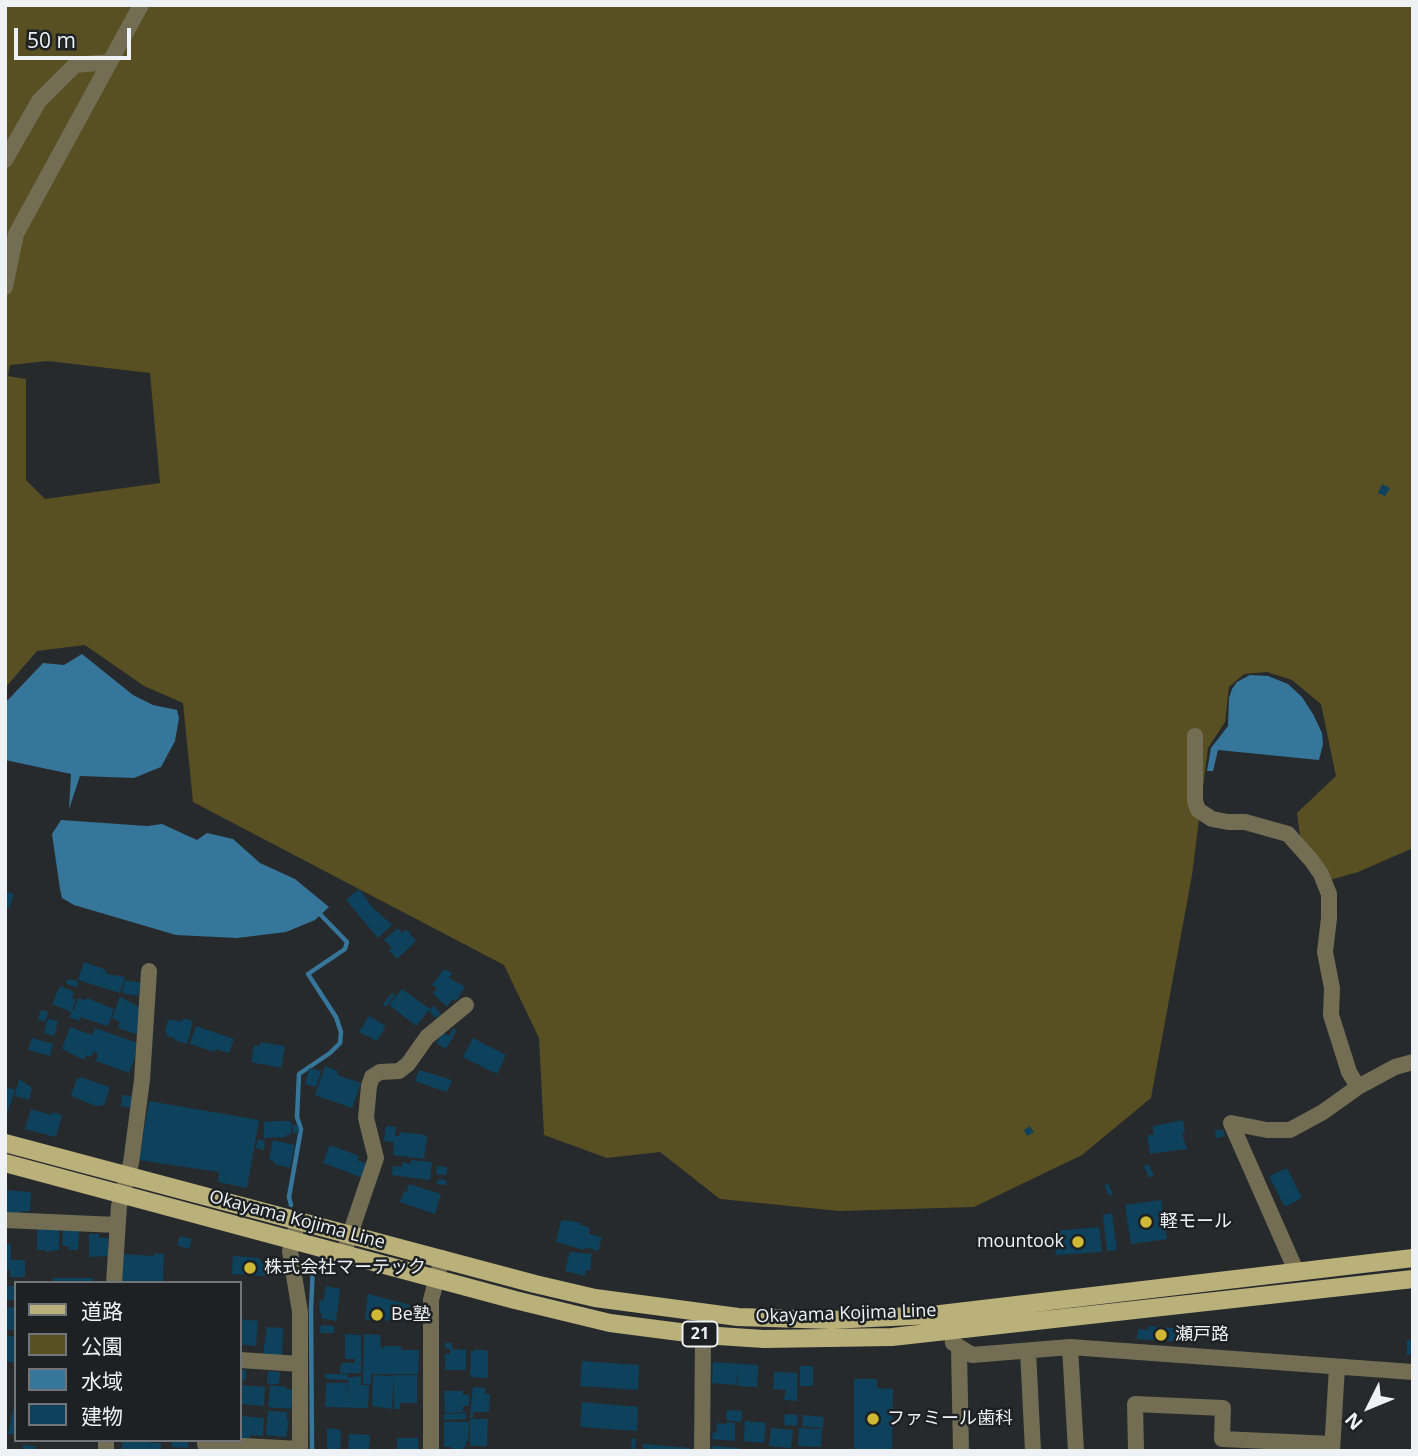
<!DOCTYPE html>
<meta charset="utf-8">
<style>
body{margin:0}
#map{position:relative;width:1418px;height:1456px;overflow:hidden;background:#262a2d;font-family:"Open Sans","Noto Sans JP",sans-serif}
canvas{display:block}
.frame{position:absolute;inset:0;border:7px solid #eff2f4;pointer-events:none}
.legend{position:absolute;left:14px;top:1281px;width:228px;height:161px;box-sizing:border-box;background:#1d2123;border:2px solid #717577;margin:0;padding:9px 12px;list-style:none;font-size:21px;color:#eff2f4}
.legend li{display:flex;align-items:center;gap:14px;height:35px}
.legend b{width:35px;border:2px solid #717577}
.north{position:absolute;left:1334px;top:1372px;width:70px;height:70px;-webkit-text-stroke:5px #1d2123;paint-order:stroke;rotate:227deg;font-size:19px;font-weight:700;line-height:28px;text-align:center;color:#eff2f4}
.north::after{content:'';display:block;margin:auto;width:24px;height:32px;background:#eff2f4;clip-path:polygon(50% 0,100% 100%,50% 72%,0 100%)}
.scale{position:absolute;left:14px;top:28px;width:117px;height:32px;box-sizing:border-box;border:4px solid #eff2f4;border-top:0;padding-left:9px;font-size:21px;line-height:24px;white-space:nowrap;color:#eff2f4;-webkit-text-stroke:5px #1d2123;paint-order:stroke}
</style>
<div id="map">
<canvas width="1418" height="1456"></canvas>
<div class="frame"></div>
<ul class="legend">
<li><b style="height:9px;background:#bab07a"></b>道路</li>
<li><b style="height:19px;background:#584f22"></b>公園</li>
<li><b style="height:19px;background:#36769a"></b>水域</li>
<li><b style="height:19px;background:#0e425c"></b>建物</li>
</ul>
<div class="north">N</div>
<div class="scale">50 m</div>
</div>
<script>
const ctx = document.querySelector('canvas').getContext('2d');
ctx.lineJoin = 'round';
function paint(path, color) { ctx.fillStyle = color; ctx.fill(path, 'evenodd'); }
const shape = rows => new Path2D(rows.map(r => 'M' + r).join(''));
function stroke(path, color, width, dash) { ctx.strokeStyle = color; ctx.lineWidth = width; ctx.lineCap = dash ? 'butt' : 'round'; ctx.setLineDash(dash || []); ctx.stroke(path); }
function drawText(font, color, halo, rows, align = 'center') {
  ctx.font = font + ' "Open Sans","Noto Sans JP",sans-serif'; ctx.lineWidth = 5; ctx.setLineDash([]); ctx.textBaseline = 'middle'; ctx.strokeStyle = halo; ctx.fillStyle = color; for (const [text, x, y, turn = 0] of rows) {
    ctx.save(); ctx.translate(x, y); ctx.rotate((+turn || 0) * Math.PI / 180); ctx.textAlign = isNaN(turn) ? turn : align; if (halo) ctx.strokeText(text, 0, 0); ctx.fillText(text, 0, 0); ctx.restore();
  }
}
const green = shape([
 [5,5,1413,5,1413,848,1358,872,1330,880,1300,836,1297,813,1336,776,1321,704,1292,680,1267,672,1244,674,1229,687,1225,722,1208,748,1192,875,1151,1098,1082,1155,974,1207,839,1211,720,1199,660,1152,607,1158,544,1135,539,1038,504,965,193,802,183,703,144,686,85,645,37,651,5,688],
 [48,361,150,373,160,483,45,499,26,480,26,379,8,376,10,365]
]);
const water = shape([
 [82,654,133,695,153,705,177,710,179,718,175,741,161,767,134,778,80,776,69,809,71,774,5,760,5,703,43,663,64,665],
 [1250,675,1268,676,1288,684,1302,697,1313,714,1322,733,1323,744,1319,760,1218,750,1213,771,1207,771,1211,748,1228,726,1229,698,1232,689,1237,682],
 [61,820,147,826,162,824,197,840,207,833,233,839,260,863,295,879,329,907,315,920,286,932,237,938,176,935,74,905,62,898,60,889,52,834]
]);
const stream = shape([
 [291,1205,289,1197,301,1129,297,1117,299,1074,330,1053,340,1043,341,1032,336,1017,308,974,345,949,347,942,318,912],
 [312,1451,311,1309,313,1265]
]);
const building = shape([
 [1382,484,1390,488,1385,496,1378,493],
 [359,889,372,907,392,925,378,938,346,900],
 [5,891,14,894,9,908,5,907],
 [398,928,402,933,406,929,416,941,397,959,389,950,392,948,384,940],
 [84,962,104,969,107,974,125,977,120,993,78,980],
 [444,969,452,973,449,978,465,987,456,1001,452,999,447,1007,433,994,437,988,432,985],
 [67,979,78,981,77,987,66,984],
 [125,980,141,983,138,996,122,993],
 [60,986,74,992,72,998,76,1000,72,1009,74,1010,78,998,86,1000,87,998,114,1009,108,1026,80,1017,79,1021,69,1017,71,1012,52,1004],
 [402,989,430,1009,416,1026,389,1005],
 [392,993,395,995,386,1007,383,1004],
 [120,997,141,1008,137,1017,142,1019,142,1036,118,1028,120,1022,112,1018],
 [434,1006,441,1014,435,1018,429,1010],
 [41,1010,48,1012,45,1022,38,1019],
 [369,1016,386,1026,377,1041,359,1032],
 [183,1018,193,1021,187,1044,174,1040,175,1038,166,1036,167,1033,165,1032,168,1020,183,1021],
 [48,1019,58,1021,54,1036,44,1033],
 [196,1026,234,1039,229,1053,216,1049,215,1052,190,1044],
 [70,1027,92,1035,95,1028,140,1044,129,1073,96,1061,98,1054,93,1052,91,1057,86,1055,84,1060,62,1049],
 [453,1028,457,1030,446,1049,436,1043,442,1032,449,1036],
 [32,1038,53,1044,50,1056,28,1050],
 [473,1038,506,1055,497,1074,463,1057],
 [260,1042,285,1046,281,1068,251,1062,254,1045,260,1046],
 [325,1066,338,1071,337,1075,361,1083,352,1108,315,1095],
 [309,1068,321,1071,316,1087,305,1084],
 [419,1070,452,1080,447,1092,415,1081],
 [80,1077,110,1087,104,1105,96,1106,71,1096,77,1078,80,1079],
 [19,1079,32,1088,29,1100,15,1096],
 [5,1087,15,1090,6,1117,5,1117],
 [122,1095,136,1097,134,1108,121,1106],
 [149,1101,259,1120,247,1188,218,1182,219,1172,139,1160],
 [31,1109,51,1115,52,1112,62,1115,56,1137,25,1129],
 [1183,1120,1185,1131,1182,1134,1187,1149,1150,1154,1147,1136,1154,1134,1153,1126],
 [277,1121,291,1121,291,1134,286,1135,286,1137,264,1138,264,1122],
 [292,1125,298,1125,299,1133,293,1133],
 [386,1126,396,1127,395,1136,399,1136,400,1132,425,1135,427,1137,424,1159,393,1155,394,1142,384,1141],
 [1030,1126,1034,1132,1027,1136,1024,1130],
 [1223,1129,1225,1136,1216,1138,1215,1131],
 [258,1139,265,1141,264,1150,256,1148],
 [273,1140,295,1145,290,1168,274,1164,274,1161,269,1160],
 [330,1145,359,1156,357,1160,368,1164,363,1178,323,1163],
 [411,1160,432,1162,430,1180,392,1175,393,1166,402,1167,402,1162,411,1164],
 [1148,1164,1154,1175,1149,1178,1144,1166],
 [437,1166,447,1167,446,1175,436,1174],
 [1287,1168,1302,1198,1285,1207,1269,1176],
 [439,1179,446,1180,446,1185,436,1184],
 [409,1184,441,1194,435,1214,400,1202,404,1191,407,1192],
 [1108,1184,1113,1194,1109,1196,1104,1185],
 [5,1190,31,1192,30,1211,19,1212,19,1215,5,1214],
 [1161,1200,1167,1239,1131,1244,1125,1205],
 [1112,1213,1117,1250,1107,1251,1103,1215],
 [564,1220,581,1223,580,1225,589,1227,589,1234,602,1237,598,1251,585,1247,584,1250,556,1242,561,1221],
 [59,1226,59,1250,46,1252,46,1250,37,1250,37,1227],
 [1099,1227,1102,1252,1056,1255,1055,1231],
 [63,1228,79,1228,78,1250,69,1250,69,1246,62,1246],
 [89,1234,99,1234,99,1238,108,1238,108,1256,89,1257],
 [180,1236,192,1239,189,1249,177,1245],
 [5,1244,11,1244,11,1260,25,1260,25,1277,10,1277,10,1270,5,1270],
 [570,1252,592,1254,590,1271,586,1270,585,1276,565,1271],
 [154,1253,164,1254,163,1283,121,1283,123,1254,154,1256],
 [233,1256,260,1258,260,1261,268,1262,267,1276,232,1274],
 [302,1267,310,1267,310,1276,302,1276],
 [53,1278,93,1278,93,1283,53,1283],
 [5,1286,16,1286,16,1300,5,1300],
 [326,1286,340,1289,336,1321,321,1318,322,1314,320,1313,319,1300,323,1301],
 [368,1294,410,1305,406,1321,365,1320],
 [16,1307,16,1330,5,1330,5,1308],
 [240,1319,258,1321,256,1346,240,1344],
 [321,1325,334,1326,334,1333,320,1333],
 [1148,1326,1185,1329,1184,1342,1137,1339,1138,1329,1148,1330],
 [267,1327,283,1328,282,1356,263,1354],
 [345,1334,361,1335,361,1373,340,1373,341,1363,355,1363,355,1359,345,1359],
 [364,1334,380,1335,381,1348,384,1348,384,1346,401,1346,401,1350,419,1350,418,1374,371,1374,371,1384,363,1384],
 [7,1336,16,1337,16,1363,5,1361],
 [1407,1340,1413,1340,1413,1354,1407,1355],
 [445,1343,452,1343,452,1349,466,1350,466,1370,445,1370,445,1354,450,1354,450,1349,445,1348],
 [475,1349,488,1351,488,1378,470,1377,471,1351,475,1351],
 [582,1361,639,1365,638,1390,580,1386],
 [713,1362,758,1365,757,1387,737,1386,739,1366,736,1385,712,1383],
 [800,1366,813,1366,813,1386,800,1386],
 [240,1370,246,1370,245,1381,240,1381],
 [268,1371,280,1372,279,1384,270,1384,270,1379,269,1384,267,1384],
 [774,1372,797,1373,797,1401,784,1400,786,1390,773,1389],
 [325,1374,347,1374,347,1378,361,1376,361,1385,369,1385,368,1408,325,1407,326,1383,347,1383,347,1401,348,1380,325,1379],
 [373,1375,394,1376,392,1409,372,1406],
 [394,1375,417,1375,417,1403,400,1403,400,1409,394,1409],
 [854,1379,877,1379,877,1388,893,1389,892,1450,854,1450],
 [241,1385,265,1387,264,1406,240,1404],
 [270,1385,286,1387,286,1389,293,1390,291,1409,268,1407],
 [473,1387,485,1388,485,1394,490,1394,489,1412,473,1412,473,1418,470,1418],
 [444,1391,463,1391,463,1395,469,1395,469,1406,463,1406,463,1412,445,1413],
 [582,1402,638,1407,637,1431,580,1427],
 [13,1410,16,1410,16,1431,14,1434,8,1434],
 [727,1410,742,1411,741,1422,726,1420],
 [268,1411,287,1412,287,1421,289,1421,286,1437,266,1435],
 [466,1413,466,1419,444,1420,444,1414],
 [785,1414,798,1415,797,1426,784,1425],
 [803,1415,824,1417,823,1428,802,1426],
 [240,1416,264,1418,263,1436,250,1435,249,1444,240,1440],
 [470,1419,488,1419,487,1446,470,1446],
 [745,1421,766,1423,764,1443,744,1441],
 [444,1422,469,1422,468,1441,466,1441,466,1447,463,1447,463,1451,451,1451,451,1447,444,1447],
 [727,1422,735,1423,735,1441,712,1439,713,1432,716,1433,717,1423,727,1424],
 [330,1428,341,1430,340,1451,327,1451,327,1429],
 [771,1428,793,1430,791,1448,769,1446],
 [799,1428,822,1429,821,1447,798,1446],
 [349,1434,370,1435,369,1451,348,1451],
 [397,1438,418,1438,418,1451,397,1451],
 [632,1438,636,1439,635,1451,631,1451],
 [122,1440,151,1440,151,1443,161,1443,161,1451,122,1451],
 [172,1440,188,1440,188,1448,172,1447],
 [643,1444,690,1448,690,1451,643,1451],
 [23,1445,35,1446,35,1451,23,1451],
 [712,1446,739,1448,739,1451,712,1451]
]);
const minor = shape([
 [5,160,39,101,75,65,109,62],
 [5,287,16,234,141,5],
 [1195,736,1195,801,1198,810,1212,819,1228,822,1245,822,1288,834,1312,861,1321,874,1329,894,1329,918,1325,952,1332,988,1331,1015,1349,1072,1358,1087],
 [5,1220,117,1225],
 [343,1255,376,1158,366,1118,369,1086,372,1077,380,1072,399,1071,408,1064,427,1037,466,1005],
 [1297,1273,1231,1123,1267,1130,1290,1130,1323,1112,1358,1087,1395,1067,1413,1062],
 [114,1283,119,1206,131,1163,142,1080,149,971],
 [952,1332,953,1343,972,1355,1070,1347,1413,1372],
 [1070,1347,1076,1451],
 [959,1349,961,1451],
 [1028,1351,1033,1451],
 [240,1360,300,1364],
 [205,1440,205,1444,300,1449,300,1312,290,1251,298,1221],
 [106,1451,106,1440],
 [431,1451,431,1300,442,1258],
 [702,1451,703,1335],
 [1136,1451,1135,1404,1223,1408,1222,1439,1332,1444],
 [1332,1451,1337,1367]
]);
const primary = shape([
 [5,1143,535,1284,595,1298,738,1317,831,1320,932,1315,1413,1258],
 [5,1163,515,1300,610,1323,703,1335,764,1339,892,1337,1413,1279]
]);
const markers = [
 [1146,1222,7,"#d0b837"],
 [1078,1242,7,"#d0b837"],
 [250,1268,7,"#d0b837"],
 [377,1315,7,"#d0b837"],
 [1161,1335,7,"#d0b837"],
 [873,1419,7,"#d0b837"]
];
const shields = [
 [700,1334,35]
];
const shieldNames = [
 ["21",700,1334]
];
const streetNames = [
 ["Okayama Kojima Line",297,1220,15],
 ["Okayama Kojima Line",846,1314,-2]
];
const poiNames = [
 ["軽モール",1160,1222],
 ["mountook",1064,1242,"right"],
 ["株式会社マーテック",264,1268],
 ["Be塾",391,1315],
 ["瀬戸路",1175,1335],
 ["ファミール歯科",887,1419]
];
paint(green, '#584f22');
paint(water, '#36769a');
stroke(stream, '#36769a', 4.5);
paint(building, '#0e425c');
stroke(minor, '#726d53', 16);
stroke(primary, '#bab07a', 18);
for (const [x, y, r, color] of markers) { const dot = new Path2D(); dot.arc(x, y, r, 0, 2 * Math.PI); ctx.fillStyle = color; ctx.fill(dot); stroke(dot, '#1d2123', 2.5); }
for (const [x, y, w] of shields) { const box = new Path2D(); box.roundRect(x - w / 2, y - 12.5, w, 25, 5); ctx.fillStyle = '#1d2123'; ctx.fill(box); stroke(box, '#eff2f4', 2); }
drawText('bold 16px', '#eff2f4', null, shieldNames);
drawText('18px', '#eff2f4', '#1d2123', streetNames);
drawText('18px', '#eff2f4', '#1d2123', poiNames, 'left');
</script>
